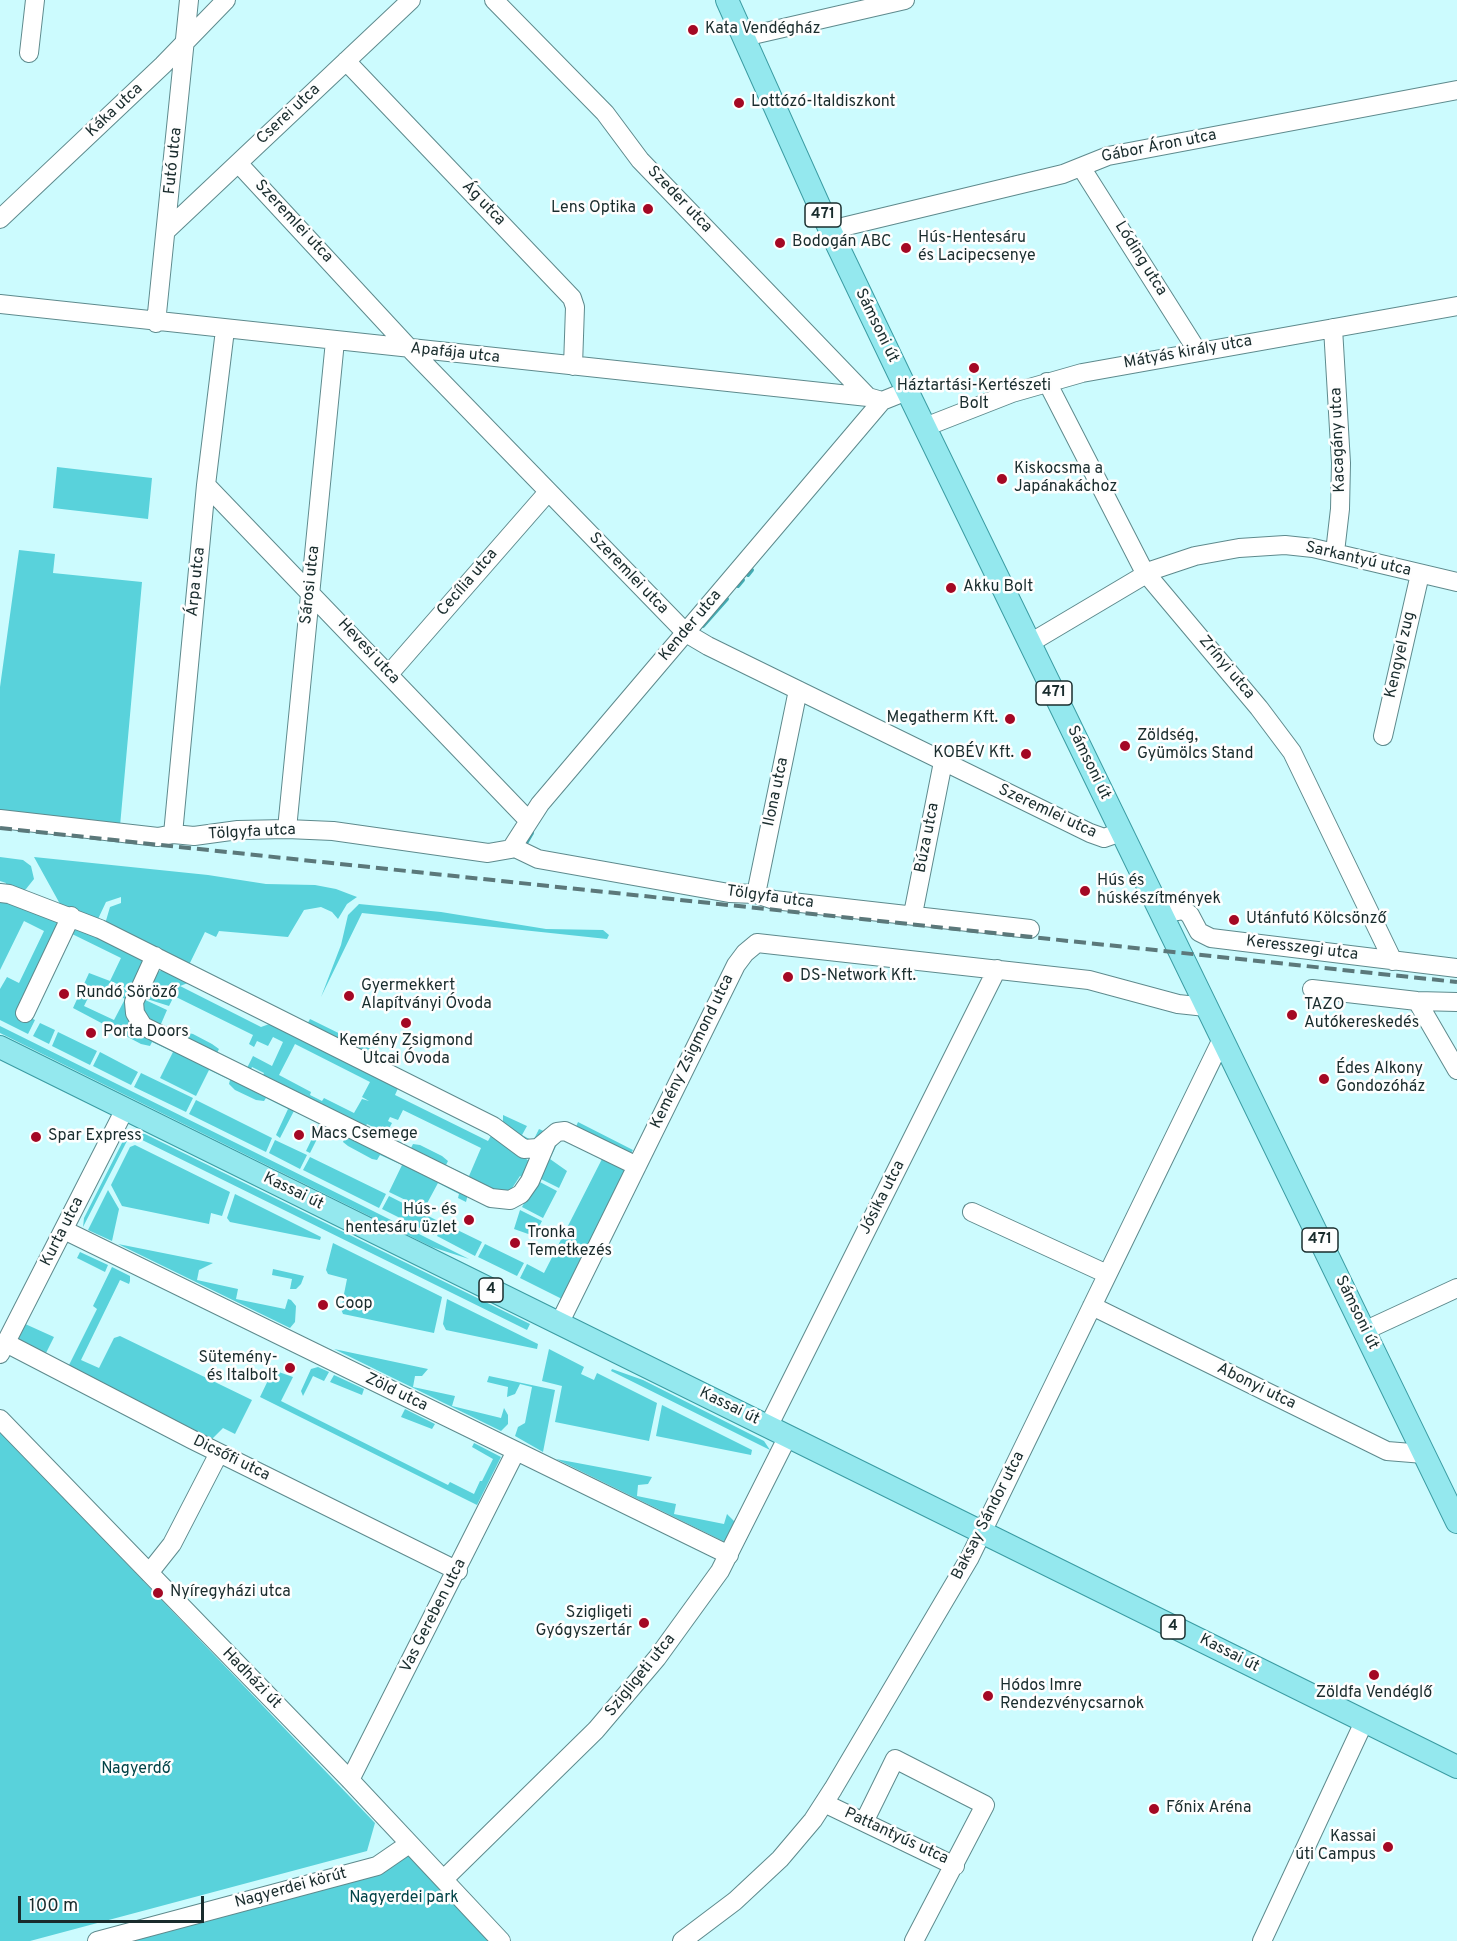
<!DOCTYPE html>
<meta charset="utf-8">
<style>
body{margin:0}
#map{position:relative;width:1457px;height:1941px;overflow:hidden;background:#ccfbfe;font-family:Overpass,sans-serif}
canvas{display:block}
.scale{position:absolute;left:18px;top:1896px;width:186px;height:27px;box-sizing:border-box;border:3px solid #192c2d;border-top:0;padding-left:8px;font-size:18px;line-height:21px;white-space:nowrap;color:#192c2d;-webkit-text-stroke:4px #fefefe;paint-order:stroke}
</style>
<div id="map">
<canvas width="1457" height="1941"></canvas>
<div class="scale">100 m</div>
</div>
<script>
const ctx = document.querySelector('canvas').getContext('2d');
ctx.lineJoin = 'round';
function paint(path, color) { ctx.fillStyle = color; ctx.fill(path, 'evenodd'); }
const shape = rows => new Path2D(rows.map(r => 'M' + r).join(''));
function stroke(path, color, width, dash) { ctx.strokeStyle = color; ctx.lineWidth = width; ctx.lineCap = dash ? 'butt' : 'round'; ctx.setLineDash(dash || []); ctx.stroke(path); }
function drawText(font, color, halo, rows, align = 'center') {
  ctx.font = font + ' Overpass,sans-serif'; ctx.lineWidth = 5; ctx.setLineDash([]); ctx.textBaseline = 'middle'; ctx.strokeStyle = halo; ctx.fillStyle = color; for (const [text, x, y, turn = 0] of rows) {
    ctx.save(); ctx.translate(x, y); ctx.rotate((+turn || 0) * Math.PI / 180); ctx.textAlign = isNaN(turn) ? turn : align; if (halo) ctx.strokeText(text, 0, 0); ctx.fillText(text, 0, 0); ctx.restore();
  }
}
const green = shape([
 [57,467,152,478,148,519,53,508],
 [19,550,55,554,53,573,142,582,120,826,0,812,0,687],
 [0,857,23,860,31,866,34,879,26,889,21,892,5,888,6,883,0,881],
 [34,857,208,875,266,884,315,885,336,889,357,897,347,904,338,919,332,912,321,907,304,910,288,937,219,931,216,937,205,932,188,967,105,924,110,907,121,903,121,897,106,902,98,919,60,904],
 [0,897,61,922,21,1013,35,1020,28,1034,0,1020,0,989,7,977,19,983,44,931,24,921,0,970],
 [359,904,441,912,546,929,603,930,609,935,607,939,362,913,321,997,341,945,348,915],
 [73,926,138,953,144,962,132,991,111,981,102,1000,90,994,84,1006,114,1020,125,999,111,991,114,984,132,993,129,1009,296,1107,280,1138,276,1135,288,1109,266,1098,264,1101,256,1100,235,1090,229,1084,230,1080,209,1070,196,1096,160,1078,173,1052,152,1042,150,1046,141,1044,73,1008,89,973,110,981,121,958,68,932],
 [163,970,193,981,180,986,261,1027,275,1022,399,1086,395,1095,488,1141,493,1132,530,1162,525,1178,520,1176,507,1196,387,1142,389,1137,411,1148,413,1144,420,1145,442,1156,448,1161,446,1165,469,1176,481,1148,403,1110,398,1120,390,1117,388,1121,392,1123,383,1140,376,1137,379,1130,367,1124,363,1130,261,1079,264,1073,252,1067,249,1073,245,1072,253,1056,272,1066,283,1042,273,1037,268,1046,257,1041,254,1047,249,1044,253,1035,174,996,169,1006,147,999,152,989,146,986,157,972],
 [295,1044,370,1082,362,1097,369,1101,362,1099,354,1113,324,1098,322,1101,310,1095,311,1092,279,1075],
 [141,998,167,1010,161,1024,182,1035,184,1032,193,1034,212,1044,219,1049,217,1053,237,1062,235,1066,145,1021],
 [310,1019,381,1054,376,1063,305,1028],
 [40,1023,55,1030,49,1044,33,1036],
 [0,1026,351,1200,469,1259,432,1247,0,1033],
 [58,1032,97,1051,90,1065,52,1046],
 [100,1052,138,1072,131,1085,93,1066],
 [141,1073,193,1098,186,1112,134,1087],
 [196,1100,272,1138,266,1152,189,1114],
 [503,1115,527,1126,522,1135,533,1141,539,1129,548,1133,531,1143,503,1126],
 [321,1120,468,1194,466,1202,458,1198,459,1194,438,1183,424,1209,389,1192,402,1165,380,1155,377,1160,372,1159,348,1146,343,1142,345,1137,323,1127,310,1153,306,1151],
 [578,1122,633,1150,630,1155,575,1129],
 [137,1133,145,1134,530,1324,527,1330,130,1134],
 [560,1136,624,1168,625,1171,564,1300,520,1278,527,1264,544,1273,602,1159,560,1138,550,1159,567,1171,559,1188,537,1177],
 [124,1139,127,1141,83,1227,84,1218],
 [275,1140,307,1155,300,1169,269,1153],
 [135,1145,230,1192,222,1216,211,1213,209,1224,122,1206,111,1185,130,1147],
 [310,1157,386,1194,379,1208,303,1170],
 [536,1180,557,1191,543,1218,522,1207],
 [108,1190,119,1209,112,1241,88,1230],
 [235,1194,321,1237,320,1240,230,1222,227,1218],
 [389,1196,440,1222,434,1235,382,1209],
 [520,1210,542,1221,534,1236,514,1229],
 [443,1223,482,1242,475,1256,437,1236],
 [333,1243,442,1297,434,1333,343,1314,341,1309,347,1279,328,1274,326,1270],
 [118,1244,213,1263,199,1270,197,1280,238,1289,236,1299,285,1309,288,1299,291,1300,296,1306,295,1322,290,1328],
 [485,1244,524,1263,517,1276,478,1257],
 [80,1252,108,1265,105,1272,77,1258],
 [112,1267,130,1276,130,1281,129,1284,120,1280,81,1360,99,1368,114,1338,120,1336,252,1400,235,1434,223,1428,212,1439,67,1369,97,1309,93,1306],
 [273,1269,304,1276,301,1284,296,1289,290,1289,292,1279,272,1275],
 [447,1299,538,1344,537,1349,446,1330,443,1324],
 [23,1323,54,1337,44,1357,18,1342,17,1337],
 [334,1349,428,1369,422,1376,415,1376,413,1387,455,1396,452,1406,501,1418,504,1408,508,1415,508,1424,501,1431],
 [549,1349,584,1367,581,1374,594,1380,597,1373,657,1403,649,1441,555,1422,562,1386,542,1381],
 [318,1367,329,1372,324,1381,313,1376,303,1396,301,1391,311,1369],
 [612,1369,643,1380,764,1441,770,1450,611,1371],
 [273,1370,293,1377,281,1401,448,1485,450,1482,474,1494,480,1481,482,1481,493,1459,472,1447,474,1443,501,1457,477,1505,260,1397],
 [334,1375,364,1389,362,1395,330,1382],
 [489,1376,555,1390,543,1452,515,1436,518,1427,525,1423,532,1387,520,1384,515,1394,507,1397,508,1387,487,1382],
 [662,1405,752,1450,751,1455,656,1436],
 [405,1409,435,1424,432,1429,401,1417],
 [0,1431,375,1823,367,1851,30,1941,0,1941],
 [556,1459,652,1477,648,1484,638,1485,637,1496,676,1504,674,1514,724,1524,727,1514,736,1523,728,1540,723,1541],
 [409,1844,501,1941,97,1941,377,1866]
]);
const stream = shape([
 [748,575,752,570],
 [738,586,743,580],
 [703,626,727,599],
 [525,845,532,833]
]);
const minor = shape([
 [494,0,605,113,640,160,868,397],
 [744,37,905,0],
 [29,53,35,0],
 [346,61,572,298,575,307,573,366],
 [238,163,411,350,686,633,708,646,1090,833,1104,838,1121,832],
 [1081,167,1198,352],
 [0,219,163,65,226,0],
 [167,230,411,0],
 [830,230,1063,174,1108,156,1457,90],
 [0,304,868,397,882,401,907,391],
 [156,323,189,0],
 [1333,328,1341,463,1340,509,1335,552],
 [1047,382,1144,571,1259,708,1292,752,1393,961],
 [925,427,1012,393,1082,373,1457,306],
 [206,485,528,820],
 [1030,643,1153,570,1195,556,1239,548,1285,545,1313,548,1457,582],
 [389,674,548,492],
 [1383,736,1420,574],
 [0,819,158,837,173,834,194,836,238,830,287,829,333,831,488,853,511,849,540,804,882,401],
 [287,829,335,341],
 [173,834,206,485,225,330],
 [513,847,538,859,729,893,756,894,774,900,1030,929],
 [0,893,9,894,100,929,493,1126,524,1149,538,1148,557,1132,565,1131,637,1166],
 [756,894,798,690],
 [913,914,943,762],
 [1161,914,1184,910,1190,915,1199,932,1211,938,1457,968],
 [155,956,134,1002,135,1013,143,1026,491,1198,510,1200,521,1194,530,1181,547,1141],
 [1312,989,1417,1001,1457,1002],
 [1417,1001,1457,1070],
 [25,1013,71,916],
 [972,1212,1107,1274],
 [64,1230,729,1555],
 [1092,1306,1387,1451,1424,1454],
 [559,1324,736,965,745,953,757,943,1089,980,1178,1004,1206,1007],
 [1364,1331,1457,1288],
 [6,1343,193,1440,458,1571],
 [0,1354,125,1109],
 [0,1419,350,1780,501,1941],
 [768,1427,997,969],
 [149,1573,172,1544,219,1453],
 [350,1780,516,1451],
 [824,1803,955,1866],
 [864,1822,895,1759,985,1805,914,1941],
 [444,1879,596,1730,657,1658,720,1571,788,1436],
 [97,1941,377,1866,409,1844],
 [682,1941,735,1901,780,1859,813,1820,833,1789,969,1559,1222,1039],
 [1262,1941,1364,1722]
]);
const major = shape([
 [727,0,830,230,899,374,1457,1522],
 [0,1047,1457,1767]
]);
const rail = shape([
 [0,828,1457,982]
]);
const markers = [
 [693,30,6,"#a40824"],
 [739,103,6,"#a40824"],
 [648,209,6,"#a40824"],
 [780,243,6,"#a40824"],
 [906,248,6,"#a40824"],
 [974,368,6,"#a40824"],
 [1002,479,6,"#a40824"],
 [951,588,6,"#a40824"],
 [1010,719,6,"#a40824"],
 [1125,746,6,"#a40824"],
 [1026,754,6,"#a40824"],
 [1085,891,6,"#a40824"],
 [1234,920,6,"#a40824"],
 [788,977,6,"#a40824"],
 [64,994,6,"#a40824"],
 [349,996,6,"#a40824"],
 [1292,1015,6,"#a40824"],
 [406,1023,6,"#a40824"],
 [91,1033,6,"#a40824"],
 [1324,1079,6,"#a40824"],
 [299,1135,6,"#a40824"],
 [36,1137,6,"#a40824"],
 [469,1220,6,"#a40824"],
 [515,1243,6,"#a40824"],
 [323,1305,6,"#a40824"],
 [290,1368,6,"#a40824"],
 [158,1593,6,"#a40824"],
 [644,1623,6,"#a40824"],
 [1374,1675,6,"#a40824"],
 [988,1696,6,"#a40824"],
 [1154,1809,6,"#a40824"],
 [1388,1847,6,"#a40824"]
];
const shields = [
 [823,215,36],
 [1054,693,36],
 [1320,1240,36],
 [491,1290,24],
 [1173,1627,24]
];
const shieldNames = [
 ["471",823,215],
 ["471",1054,693],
 ["471",1320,1240],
 ["4",491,1290],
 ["4",1173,1627]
];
const poiNames = [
 ["Kata Vendégház",705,30],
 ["Lottózó-Italdiszkont",751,103],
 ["Lens Optika",636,209,"right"],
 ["Hús-Hentesáru",918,239],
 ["és Lacipecsenye",918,257],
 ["Bodogán ABC",792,243],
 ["Háztartási-Kertészeti",974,387,"center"],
 ["Bolt",974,405,"center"],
 ["Kiskocsma a",1014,470],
 ["Japánakáchoz",1014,488],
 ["Akku Bolt",963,588],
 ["Megatherm Kft.",998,719,"right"],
 ["Zöldség,",1137,737],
 ["Gyümölcs Stand",1137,755],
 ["KOBÉV Kft.",1014,754,"right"],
 ["Hús és",1097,882],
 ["húskészítmények",1097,900],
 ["Utánfutó Kölcsönző",1246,920],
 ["DS-Network Kft.",800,977],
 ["Gyermekkert",361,987],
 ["Alapítványi Óvoda",361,1005],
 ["Rundó Söröző",76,994],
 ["TAZO",1304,1006],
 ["Autókereskedés",1304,1024],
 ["Porta Doors",103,1033],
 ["Kemény Zsigmond",406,1042,"center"],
 ["Utcai Óvoda",406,1060,"center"],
 ["Édes Alkony",1336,1070],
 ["Gondozóház",1336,1088],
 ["Macs Csemege",311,1135],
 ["Spar Express",48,1137],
 ["Hús- és",457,1211,"right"],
 ["hentesáru üzlet",457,1229,"right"],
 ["Tronka",527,1234],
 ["Temetkezés",527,1252],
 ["Coop",335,1305],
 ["Sütemény-",278,1359,"right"],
 ["és Italbolt",278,1377,"right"],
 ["Nyíregyházi utca",170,1593],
 ["Szigligeti",632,1614,"right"],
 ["Gyógyszertár",632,1632,"right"],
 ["Hódos Imre",1000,1687],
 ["Rendezvénycsarnok",1000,1705],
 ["Zöldfa Vendéglő",1374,1694,"center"],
 ["Főnix Aréna",1166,1809],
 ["Kassai",1376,1838,"right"],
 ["úti Campus",1376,1856,"right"]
];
const streetNames = [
 ["Káka utca",115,111,-43],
 ["Cserei utca",289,115,-43],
 ["Gábor Áron utca",1159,147,-11],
 ["Futó utca",174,161,-84],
 ["Szeder utca",679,200,46],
 ["Ág utca",483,204,46],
 ["Szeremlei utca",293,222,47],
 ["Lóding utca",1140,259,58],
 ["Sámsoni út",876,326,64],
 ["Mátyás király utca",1188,353,-10],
 ["Apafája utca",455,354,6],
 ["Kacagány utca",1339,440,-92],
 ["Sarkantyú utca",1358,560,13],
 ["Szeremlei utca",628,574,46],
 ["Árpa utca",197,582,-84],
 ["Cecília utca",468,583,-49],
 ["Sárosi utca",311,585,-84],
 ["Kender utca",691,626,-50],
 ["Hevesi utca",368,652,47],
 ["Kengyel zug",1401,655,-77],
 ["Zrínyi utca",1226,668,50],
 ["Sámsoni út",1088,763,64],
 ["Ilona utca",777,792,-78],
 ["Szeremlei utca",1047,812,25],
 ["Tölgyfa utca",252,833,-3],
 ["Búza utca",928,838,-79],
 ["Tölgyfa utca",770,898,8],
 ["Keresszegi utca",1302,949,7],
 ["Kemény Zsigmond utca",693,1052,-64],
 ["Kassai út",293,1192,26],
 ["Jósika utca",883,1198,-63],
 ["Kurta utca",63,1232,-63],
 ["Sámsoni út",1356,1313,64],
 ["Abonyi utca",1256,1387,26],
 ["Zöld utca",396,1393,26],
 ["Kassai út",729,1407,26],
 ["Dicsőfi utca",231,1459,26],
 ["Baksay Sándor utca",989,1516,-63],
 ["Vas Gereben utca",434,1616,-63],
 ["Kassai út",1229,1654,27],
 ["Szigligeti utca",641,1676,-51],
 ["Hadházi út",251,1679,46],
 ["Pattantyús utca",896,1837,25],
 ["Nagyerdei körút",291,1889,-15]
];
const parkNames = [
 ["Nagyerdő",136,1770],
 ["Nagyerdei park",404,1899]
];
paint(green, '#59d2db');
stroke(stream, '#42acb4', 4);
stroke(minor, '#5e8a8d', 20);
stroke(major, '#3b9ca3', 24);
stroke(minor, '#fff', 18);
stroke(major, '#94e8ee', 22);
stroke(rail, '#5b787a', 4, [12, 6]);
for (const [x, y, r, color] of markers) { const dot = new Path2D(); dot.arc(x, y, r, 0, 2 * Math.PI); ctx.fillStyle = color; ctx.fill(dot); stroke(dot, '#fefefe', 2); }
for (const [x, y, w] of shields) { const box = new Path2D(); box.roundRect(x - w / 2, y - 12, w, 24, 4.5); ctx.fillStyle = '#fefefe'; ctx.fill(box); stroke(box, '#192c2d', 1.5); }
drawText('bold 15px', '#192c2d', null, shieldNames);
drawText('16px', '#192c2d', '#fefefe', poiNames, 'left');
drawText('16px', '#192c2d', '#fefefe', streetNames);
drawText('16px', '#004347', '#fefefe', parkNames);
</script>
